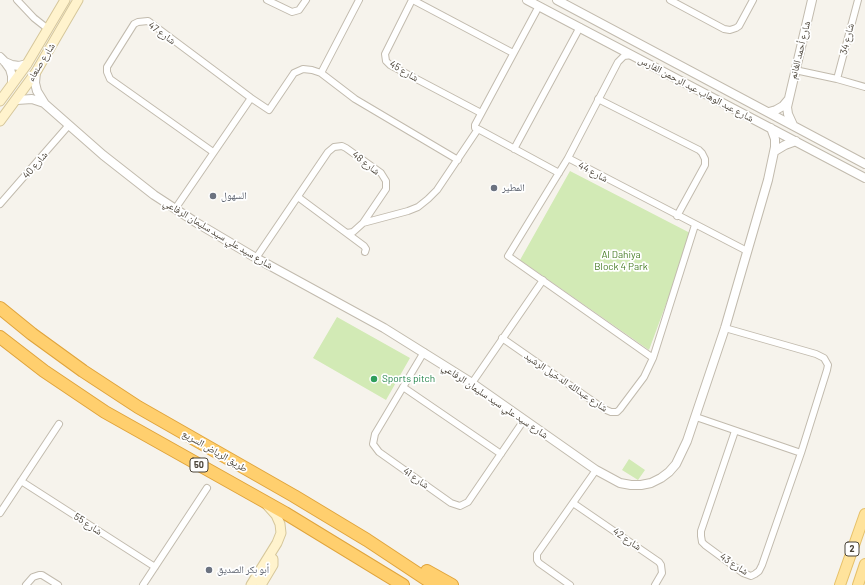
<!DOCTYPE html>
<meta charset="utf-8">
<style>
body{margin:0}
canvas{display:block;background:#f6f3ec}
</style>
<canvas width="865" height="585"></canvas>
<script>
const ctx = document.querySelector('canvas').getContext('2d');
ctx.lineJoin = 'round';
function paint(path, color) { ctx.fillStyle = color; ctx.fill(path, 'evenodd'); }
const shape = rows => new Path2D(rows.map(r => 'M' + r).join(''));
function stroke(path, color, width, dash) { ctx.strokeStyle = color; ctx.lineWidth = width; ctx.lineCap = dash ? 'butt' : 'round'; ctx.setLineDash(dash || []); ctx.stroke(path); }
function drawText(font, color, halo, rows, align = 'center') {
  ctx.font = font + ' Barlow,"Noto Naskh Arabic",sans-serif'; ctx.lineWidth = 3.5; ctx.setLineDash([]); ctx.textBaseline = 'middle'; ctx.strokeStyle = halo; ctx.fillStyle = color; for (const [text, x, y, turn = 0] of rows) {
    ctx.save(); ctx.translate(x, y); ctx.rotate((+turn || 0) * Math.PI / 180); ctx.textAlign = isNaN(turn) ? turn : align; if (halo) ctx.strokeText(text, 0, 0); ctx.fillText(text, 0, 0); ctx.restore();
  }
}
const green = shape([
 [570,171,692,234,649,350,520,260],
 [337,317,410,358,386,400,313,358],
 [629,459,645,470,638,480,622,470]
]);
const minor = shape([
 [17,0,34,18,48,29],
 [267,0,292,12,299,10,306,0],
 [412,0,385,54,386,61,390,65,481,113],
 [413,0,513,53],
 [670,0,724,29,730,30,736,28,739,26,753,0],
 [632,55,624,56,618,62,568,158,508,256,653,358],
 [795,70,837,79,865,87],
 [321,73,359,0],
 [837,79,858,0],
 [598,99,699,150,702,153,705,159,705,165,677,216],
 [478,129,475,128,475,125,539,6],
 [478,129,559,173],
 [514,149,580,27],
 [213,152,110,79,107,72,107,67,134,24,138,22,148,21,251,98,269,110,294,73,303,69,312,70,321,73,355,99,458,160],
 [568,158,747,251],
 [298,197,364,246,366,249,365,252],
 [0,204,69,125],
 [175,209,251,98],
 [347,233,353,232,363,223,408,211,418,207,428,199,437,190,478,129],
 [256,258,328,152,334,147,342,146,346,148,381,173,386,181,386,189,363,223],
 [725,328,816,354,824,358,828,365,827,370,801,453,762,565,759,571,755,574,751,576,743,573,705,545,702,542,701,536,701,531,735,431],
 [502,338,604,409,611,412,617,412,620,409,644,377,653,358,695,225],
 [424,352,375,434,373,444,379,452,451,503,460,506,468,502,524,420],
 [472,383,543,280],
 [403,387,501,454],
 [696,417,801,453],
 [21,481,155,567],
 [573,503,659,562,661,565,662,573,655,585],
 [0,513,59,424],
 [26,585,33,577,39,575,42,575,58,585],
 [143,585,207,488],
 [570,585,539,563,537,560,537,554,596,470]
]);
const tertiary = shape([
 [527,0,865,178],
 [557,0,865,164],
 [0,57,5,62,10,69,12,76,12,84],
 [5,62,12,65,19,66,27,64],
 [36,72,35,83,37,91,45,104,103,155,154,195,197,223,256,258,384,328,472,383,596,470,620,483,631,485,641,485,651,483,661,478,669,472,676,464,687,441,725,328,768,180,775,147,775,139,771,128],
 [17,100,32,99,44,103],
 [769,112,776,110,783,106,788,100],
 [793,125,788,114,787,107,812,0],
 [775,151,785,145,796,141]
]);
const secondary = shape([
 [0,101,27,64,65,0],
 [0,121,36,72,78,0],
 [251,585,277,543,281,533,280,524,276,515,267,505],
 [261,585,273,565,273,559,269,556]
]);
const primary = shape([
 [840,585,865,514],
 [858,585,865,564]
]);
const motorway = shape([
 [0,308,32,334,83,371,138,407,294,496,367,540,435,585],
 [0,337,44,371,105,412,285,513,403,585],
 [427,571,452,585]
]);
const markers = [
 [494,188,4,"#6b7280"],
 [213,196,4,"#6b7280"],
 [374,379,4,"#2e9e5b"],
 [209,570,4,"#6b7280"]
];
const shields = [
 [199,465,18],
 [852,549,14]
];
const shieldNames = [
 ["50",199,465],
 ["2",852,549]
];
const streetNames = [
 ["شارع 47",162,33,36],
 ["شارع 34",847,39,-76],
 ["شارع أحمد الغانم",800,50,-76],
 ["شارع صنعاء",41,62,-58],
 ["شارع 45",404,71,31],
 ["شارع عبد الوهاب عبد الرحمن الفارس",696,89,28],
 ["شارع 48",366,163,38],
 ["شارع 40",35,165,-49],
 ["شارع 44",593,172,28],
 ["شارع سيد علي سيد سليمان الرفاعي",218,234,31],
 ["شارع عبدالله الدخيل الرشيد",566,382,34],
 ["شارع سيد علي سيد سليمان الرفاعي",495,401,34],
 ["طريق الرياض السريع",215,451,30],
 ["شارع 41",416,478,35],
 ["شارع 55",88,524,33],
 ["شارع 42",627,539,34],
 ["شارع 43",734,564,33]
];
const worshipNames = [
 ["المطير",502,188],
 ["السهول",221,196],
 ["أبو بكر الصديق",217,570]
];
const parkNames = [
 ["Al Dahiya",621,255],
 ["Block 4 Park",621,267]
];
const leisureNames = [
 ["Sports pitch",382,379]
];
paint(green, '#d2eab5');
stroke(minor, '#c2bbae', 8);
stroke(tertiary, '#c2bbae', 10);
stroke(secondary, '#d6c79b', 11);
stroke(primary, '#e6c16a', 12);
stroke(motorway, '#e0a43c', 14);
stroke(minor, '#fff', 6);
stroke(tertiary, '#fff', 8);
stroke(secondary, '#fff3cd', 9);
stroke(primary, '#ffe39c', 10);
stroke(motorway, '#ffcf6e', 12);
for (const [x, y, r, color] of markers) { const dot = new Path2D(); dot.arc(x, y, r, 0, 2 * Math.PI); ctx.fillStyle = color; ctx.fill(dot); stroke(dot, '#fff', 1.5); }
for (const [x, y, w] of shields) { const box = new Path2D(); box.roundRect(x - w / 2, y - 7, w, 14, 3); ctx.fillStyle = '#fff'; ctx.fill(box); stroke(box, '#4b4439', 1); }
drawText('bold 9px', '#4b4439', null, shieldNames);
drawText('10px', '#4b4439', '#fff', streetNames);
drawText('10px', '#5b616d', '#fff', worshipNames, 'left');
drawText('10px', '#4a7f2a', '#fff', parkNames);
drawText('10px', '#27864d', '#fff', leisureNames, 'left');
</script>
